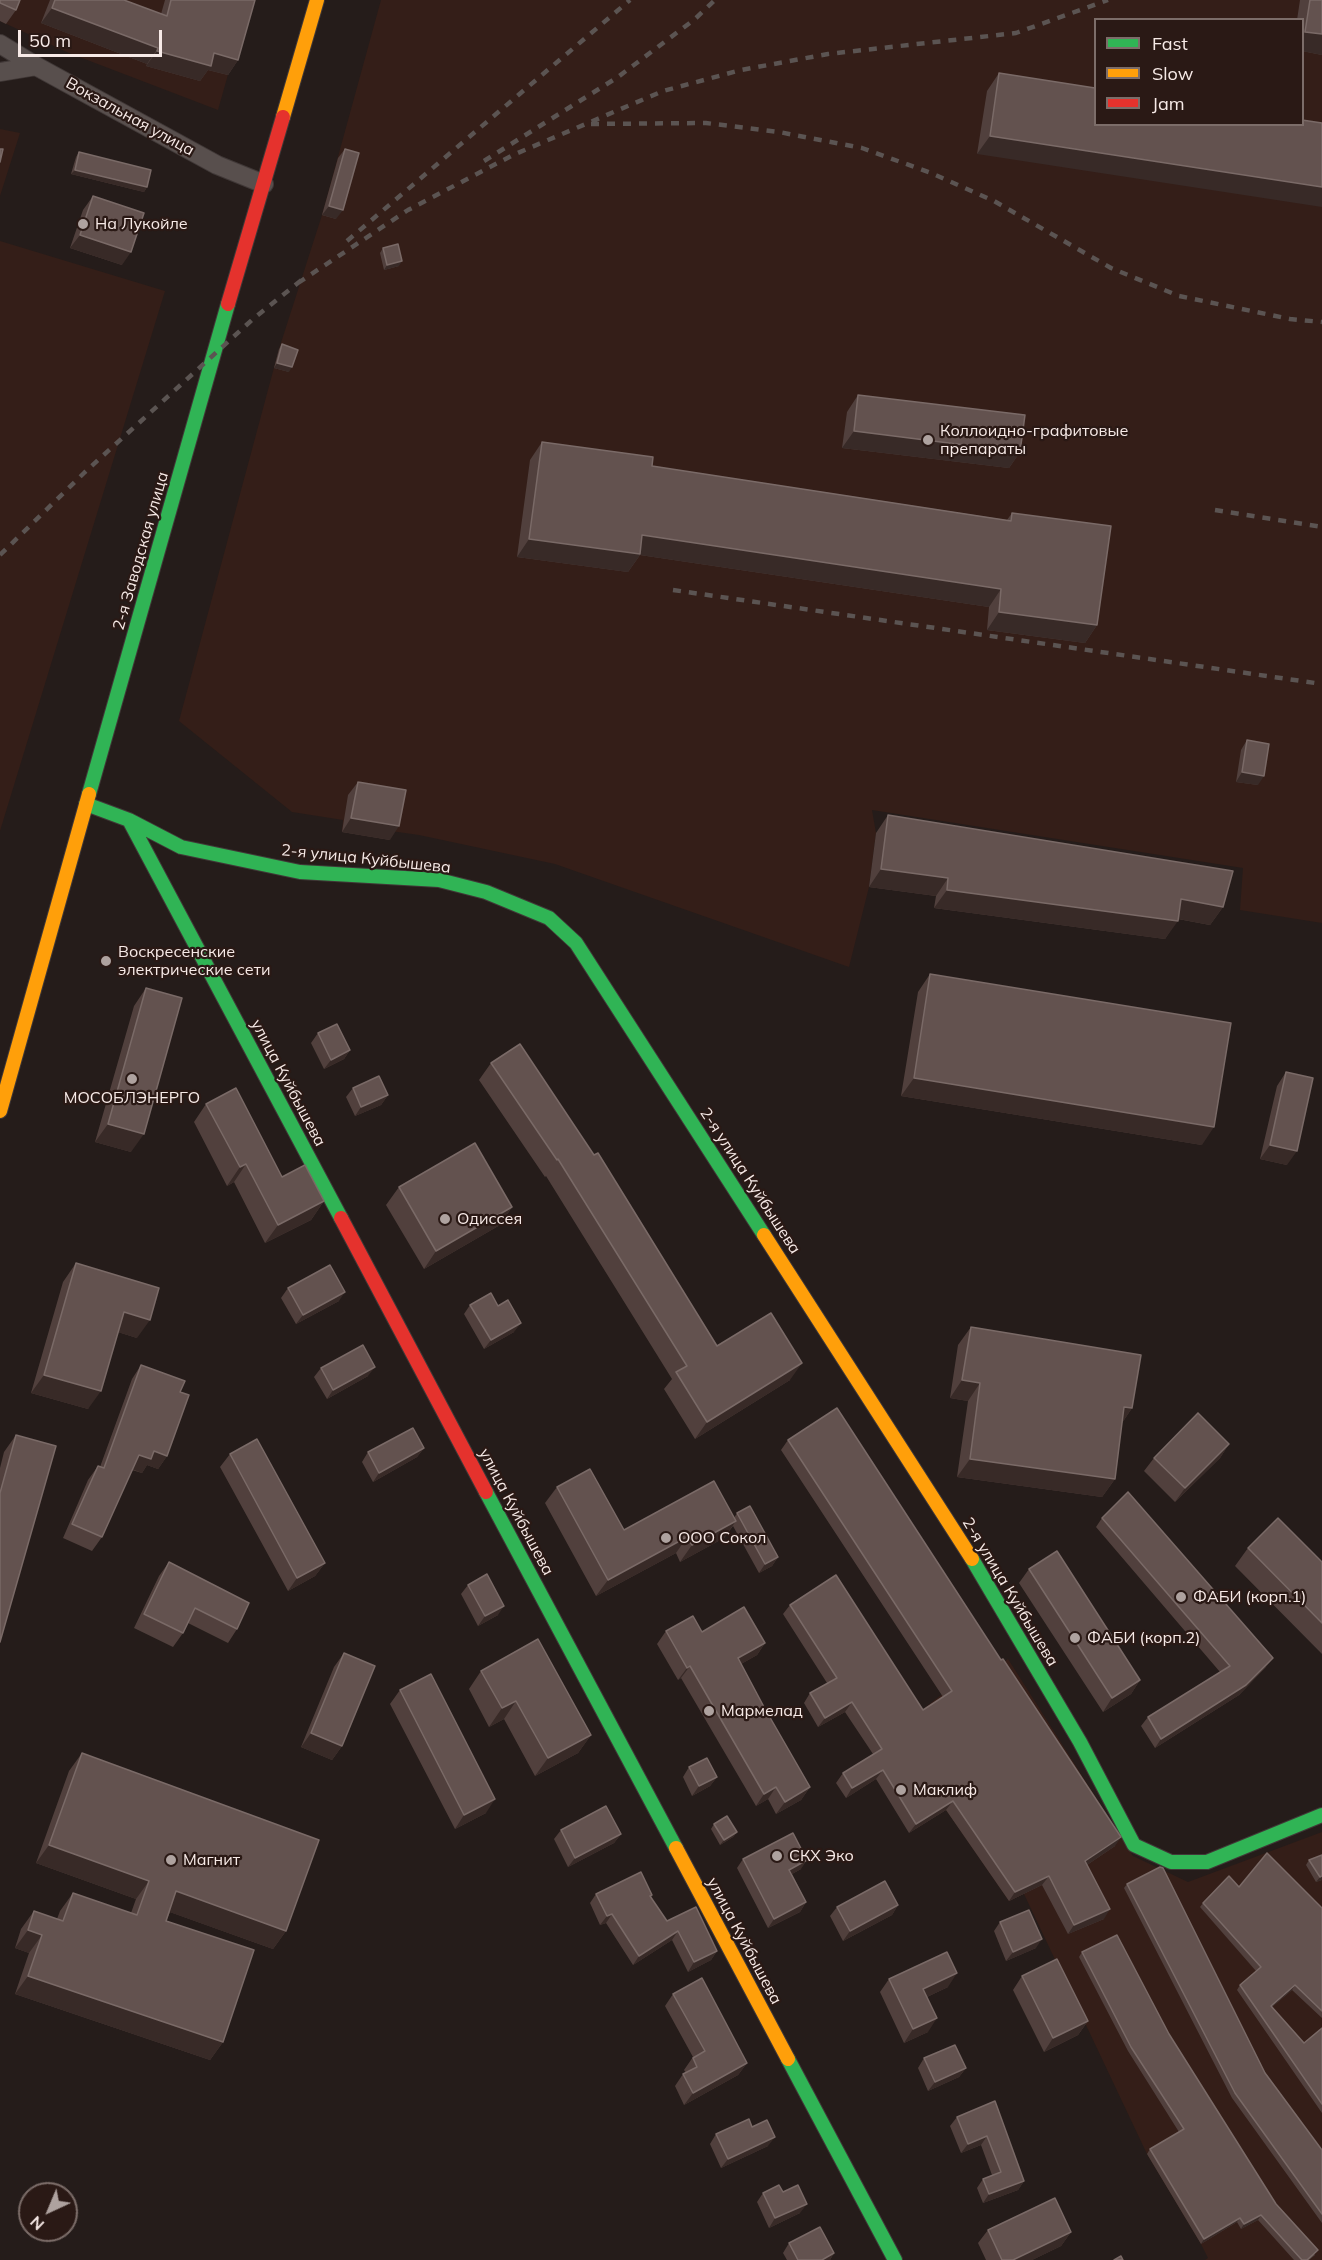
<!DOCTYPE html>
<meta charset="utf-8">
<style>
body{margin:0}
#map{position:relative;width:1322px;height:2260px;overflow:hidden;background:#251c1a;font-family:Mulish,sans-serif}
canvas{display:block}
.legend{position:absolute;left:1094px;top:18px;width:210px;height:108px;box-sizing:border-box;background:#2a1915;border:2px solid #7c6d69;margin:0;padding:8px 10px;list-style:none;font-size:18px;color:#f7eae7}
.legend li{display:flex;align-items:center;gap:12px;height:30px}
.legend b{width:30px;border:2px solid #7c6d69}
.north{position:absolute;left:18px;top:2182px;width:60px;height:60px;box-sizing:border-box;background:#2a1915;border:2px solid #7c6d69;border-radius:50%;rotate:224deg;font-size:16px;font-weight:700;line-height:24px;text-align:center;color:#f7eae7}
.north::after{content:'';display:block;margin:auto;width:21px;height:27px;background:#aea29f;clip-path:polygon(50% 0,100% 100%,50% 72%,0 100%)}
.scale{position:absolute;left:18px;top:30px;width:144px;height:27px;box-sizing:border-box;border:3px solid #f7eae7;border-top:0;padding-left:8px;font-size:18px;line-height:21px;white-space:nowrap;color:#f7eae7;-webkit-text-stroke:4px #2a1915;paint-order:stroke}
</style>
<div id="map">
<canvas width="1322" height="2260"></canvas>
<ul class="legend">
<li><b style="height:8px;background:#30b455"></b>Fast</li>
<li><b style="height:8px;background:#ff9f0a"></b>Slow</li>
<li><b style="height:8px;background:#e5322d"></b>Jam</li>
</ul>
<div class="north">N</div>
<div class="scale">50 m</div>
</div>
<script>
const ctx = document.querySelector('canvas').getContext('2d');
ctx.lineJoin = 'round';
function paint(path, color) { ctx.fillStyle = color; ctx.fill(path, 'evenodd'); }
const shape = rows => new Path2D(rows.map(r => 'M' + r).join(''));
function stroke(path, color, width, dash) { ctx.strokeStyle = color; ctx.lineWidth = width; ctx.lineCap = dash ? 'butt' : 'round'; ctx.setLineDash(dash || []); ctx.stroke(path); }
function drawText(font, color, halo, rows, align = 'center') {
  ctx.font = font + ' Mulish,sans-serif'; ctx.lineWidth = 4.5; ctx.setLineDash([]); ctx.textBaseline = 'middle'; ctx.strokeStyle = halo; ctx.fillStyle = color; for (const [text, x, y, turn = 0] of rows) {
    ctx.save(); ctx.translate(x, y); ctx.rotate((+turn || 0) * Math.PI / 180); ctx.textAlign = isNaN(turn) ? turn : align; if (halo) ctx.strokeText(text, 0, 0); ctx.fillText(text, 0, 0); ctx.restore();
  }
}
const built = shape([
 [0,0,249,0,218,110,69,53,0,21],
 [381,0,1322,0,1322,923,1240,910,1243,868,872,810,876,833,869,887,849,967,555,864,419,835,391,831,342,832,343,820,292,812,179,721,279,349,322,215],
 [1096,20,1302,20,1302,124,1096,124],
 [0,129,20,133,0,196],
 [0,241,165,291,0,831],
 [1008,1659,1133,1856,1188,1882,1322,1832,1322,2260,1205,2260,1208,2258,1201,2244,1147,2154,1024,1894,1009,1901,893,1733,974,1669,996,1668]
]);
const street = shape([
 [0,44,36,66,217,165,264,184],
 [0,72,36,66]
]);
const fast = shape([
 [89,794,228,304],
 [86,804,129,820,341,1218],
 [129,820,181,847,300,872,439,880,486,892,549,918,576,943,764,1235],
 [486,1492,676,1848],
 [972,1559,1080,1742,1134,1845,1171,1862,1207,1862,1322,1815],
 [788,2059,895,2260]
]);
const slow = shape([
 [283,117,317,0],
 [0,1111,89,794],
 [764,1235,972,1559],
 [676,1848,788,2059]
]);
const jam = shape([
 [228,304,283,117],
 [341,1218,486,1492]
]);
const rail = shape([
 [591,124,706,123,779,132,862,148,931,173,994,201,1111,268,1179,296,1290,319,1322,322],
 [484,161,618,77,695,19,715,0],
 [347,241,630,0],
 [298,283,408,210,513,155,663,91,741,70,828,54,1016,33,1108,0],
 [1215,510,1322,527],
 [0,555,85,472,253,319,304,278],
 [673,590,1322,684]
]);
const wall = shape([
 [0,0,16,10,6,24,0,21],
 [50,0,124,0,161,14,165,0,255,0,238,60,228,75,208,70,200,81,146,66,147,64,41,23],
 [1300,0,1322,0,1322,55,1302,51,1302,20,1297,20],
 [999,73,1095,88,977,154,987,91],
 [345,149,336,219,322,215,338,158],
 [79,152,147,187,144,192,71,174,76,157],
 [93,196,122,265,70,248,83,210],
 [383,248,399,266,384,270,380,253],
 [282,344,289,372,274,368,279,349],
 [858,395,1020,452,1009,468,842,448,847,412],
 [542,442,652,466,1007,520,1012,513,1097,625,1085,643,987,630,989,607,640,555,628,572,517,557,530,460],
 [1247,740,1258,785,1236,782,1241,750],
 [358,782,390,840,342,832,348,795],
 [888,815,1223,907,1210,925,1178,919,1165,939,934,908,936,896,869,887,876,833],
 [930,974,1202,1145,901,1096,918,992],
 [146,988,131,1152,95,1142,134,1006],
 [318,1033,350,1050,344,1059,324,1069,311,1043],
 [491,1063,717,1346,790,1380,695,1439,664,1389,672,1379,546,1176,545,1177,479,1080],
 [1286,1072,1287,1165,1260,1159,1277,1086],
 [353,1088,388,1095,381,1105,355,1116,346,1097],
 [206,1104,282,1177,324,1201,311,1220,265,1243,234,1182,227,1186,194,1122],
 [399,1187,512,1207,500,1225,424,1269,386,1205],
 [76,1263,137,1338,118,1332,88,1409,31,1393,63,1282],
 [288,1288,339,1301,296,1324,281,1298],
 [470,1305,498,1306,514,1332,484,1349,464,1314],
 [971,1327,1132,1408,1122,1423,1115,1479,1102,1497,957,1477,968,1401,950,1398,958,1345],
 [141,1365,180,1392,167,1456,158,1469,147,1465,142,1473,132,1470,102,1537,92,1551,63,1538,88,1480,98,1466,100,1467,132,1379],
 [321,1368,368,1376,327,1399,314,1377],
 [16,1435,0,1642,0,1468,4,1452],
 [788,1440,1115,1846,1087,1865,1104,1919,1068,1934,1042,1885,1009,1901,946,1810,909,1833,876,1779,846,1798,836,1783,843,1773,873,1754,845,1712,818,1727,804,1703,810,1693,827,1683,783,1614,790,1605,923,1710,943,1697,781,1450],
 [1229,1444,1220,1458,1175,1502,1144,1471,1154,1458],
 [424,1448,417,1457,373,1482,362,1462,368,1452],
 [230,1454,325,1563,315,1576,288,1591,220,1467],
 [557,1487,624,1530,734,1518,737,1513,778,1557,772,1566,759,1573,733,1526,724,1538,680,1562,676,1553,596,1596,545,1503],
 [1102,1518,1266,1667,1239,1695,1155,1748,1141,1726,1148,1717,1220,1672,1096,1527],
 [1248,1548,1322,1562,1322,1654,1235,1566],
 [169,1562,237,1629,228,1643,188,1623,183,1633,173,1647,134,1628,159,1576],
 [1029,1569,1140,1680,1131,1694,1103,1712,1019,1583],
 [468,1585,498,1615,478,1626,461,1594],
 [666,1631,702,1632,765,1643,757,1655,741,1664,764,1707,810,1787,801,1800,776,1814,768,1799,756,1806,681,1678,678,1680,657,1644],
 [344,1653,342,1746,332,1760,301,1747,334,1667],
 [481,1671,591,1735,578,1753,535,1776,504,1719,489,1727,469,1689],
 [400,1690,486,1813,455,1829,390,1704],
 [82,1753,286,1931,273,1949,170,1912,166,1921,223,2042,210,2060,15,1994,29,1953,15,1948,21,1929,34,1911,57,1919,60,1911,73,1893,131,1913,136,1899,36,1863,69,1771],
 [689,1767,717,1777,710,1786,692,1796,683,1777],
 [714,1824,737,1832,733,1837,720,1845,711,1829],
 [561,1830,621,1834,614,1843,568,1867,554,1839],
 [743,1859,801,1869,792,1874,806,1902,800,1912,768,1928,737,1868],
 [1309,1860,1322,1880,1316,1882,1306,1865],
 [1127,1884,1322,2150,1322,2223,1232,2098,1124,1888],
 [1239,1887,1322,1908,1322,2018,1292,1990,1272,2007,1304,2043,1322,2028,1322,2113,1237,1990,1240,1985,1256,1971,1200,1907,1203,1903],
 [596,1894,652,1895,651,1897,667,1921,717,1951,711,1960,688,1972,672,1940,633,1965,606,1923,600,1925,590,1903],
 [898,1905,892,1915,843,1941,830,1916,837,1907],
 [1000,1922,1036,1948,1006,1961,994,1931],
 [1082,1952,1169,2034,1276,2204,1315,2255,1309,2260,1294,2260,1258,2220,1241,2229,1237,2222,1201,2244,1147,2154,1150,2149,1179,2132,1128,2051,1079,1957],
 [1022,1976,1088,2021,1078,2035,1044,2052,1013,1990],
 [889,1979,948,1987,927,1997,928,2032,904,2043,880,1992],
 [673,1994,747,2063,738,2075,684,2105,675,2086,683,2074,686,2073,684,2070,693,2057,665,2006],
 [924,2058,966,2068,959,2077,928,2091,918,2068],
 [995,2101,1024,2181,1018,2190,983,2203,977,2188,983,2179,992,2175,981,2145,961,2153,950,2126,957,2117],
 [716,2134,768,2146,721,2168,710,2144],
 [783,2192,800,2213,769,2228,757,2202,763,2193],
 [988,2230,1071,2232,1061,2246,1032,2260,986,2260,978,2243],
 [789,2243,834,2253,830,2260,787,2260,783,2253]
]);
const shadedWall = shape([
 [52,8,158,48,147,64,41,23],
 [1305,32,1322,34,1322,55,1302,51,1302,35],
 [157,51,214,53,238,60,228,75,208,70,200,81,146,66],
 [990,136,1322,187,1322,207,977,154],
 [75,170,147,187,144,192,71,174],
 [329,206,343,210,336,219,322,215],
 [80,235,131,252,122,265,70,248],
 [402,261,399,266,384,270,387,265],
 [277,363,292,367,289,372,274,368],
 [854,431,1020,452,1009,468,842,448],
 [642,535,1001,589,989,607,640,555,628,572,517,557,529,539],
 [999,612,1097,625,1085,643,987,630],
 [1242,772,1264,776,1258,785,1236,782],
 [351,818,399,826,390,840,342,832],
 [881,869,948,878,936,896,869,887],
 [947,890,1178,921,1165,939,934,908],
 [1181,899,1223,907,1210,925,1168,917],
 [350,1050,344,1059,324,1069,331,1060],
 [914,1078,1214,1127,1202,1145,901,1096],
 [388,1095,381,1105,355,1116,361,1107],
 [108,1124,144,1134,131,1152,95,1142],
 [1270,1145,1297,1151,1287,1165,1260,1159],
 [246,1164,234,1182,227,1186,240,1167],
 [324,1201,311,1220,265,1243,278,1225],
 [512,1207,500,1225,424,1269,436,1251],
 [345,1292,339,1301,296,1324,303,1315],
 [124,1312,150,1320,137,1338,111,1330],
 [521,1323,514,1332,484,1349,491,1340],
 [802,1363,790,1380,695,1439,707,1422],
 [375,1367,368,1376,327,1399,333,1390],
 [44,1375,101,1391,88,1409,31,1393],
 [962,1380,980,1383,968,1401,950,1398],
 [1124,1407,1132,1408,1120,1426],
 [1229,1444,1220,1458,1175,1502,1185,1488],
 [424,1448,417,1457,373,1482,379,1473],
 [154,1451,167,1456,158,1469,147,1465,142,1473,129,1468,139,1455],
 [970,1459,1115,1479,1102,1497,957,1477],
 [736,1521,724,1538,680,1562,692,1545],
 [687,1537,676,1553,596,1596,608,1580],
 [778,1557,772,1566,759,1573,765,1564],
 [325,1563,315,1576,288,1591,297,1578],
 [504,1606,498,1615,478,1626,485,1616],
 [765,1643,757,1655,729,1671,738,1658],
 [1273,1658,1266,1667,1239,1695,1155,1748,1161,1739],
 [690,1666,681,1678,678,1680,687,1668],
 [1140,1680,1131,1694,1103,1712,1112,1698],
 [516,1701,504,1719,489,1727,502,1708],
 [852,1702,845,1712,818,1727,825,1718],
 [311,1733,342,1746,332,1760,301,1747],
 [591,1735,578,1753,535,1776,548,1758],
 [883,1770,876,1779,846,1798,852,1788],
 [717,1777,710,1786,692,1796,699,1786],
 [776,1787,768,1799,756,1806,764,1794],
 [810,1787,801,1800,776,1814,785,1802],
 [495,1799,486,1813,455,1829,464,1815],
 [953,1801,946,1810,909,1833,916,1824],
 [737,1832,733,1837,720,1845,724,1840],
 [621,1834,614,1843,568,1867,575,1858],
 [1121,1837,1115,1846,1078,1871,1085,1861],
 [49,1845,149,1881,136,1899,36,1863],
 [807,1860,801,1869,783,1879,789,1870],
 [1049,1876,1042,1885,1009,1901,1015,1892],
 [1322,1876,1322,1880,1316,1882,1320,1877],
 [176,1891,286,1931,273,1949,164,1910],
 [806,1902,800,1912,768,1928,774,1919],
 [898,1905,892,1915,843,1941,850,1931],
 [1110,1909,1104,1919,1068,1934,1074,1925],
 [612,1914,606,1923,600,1925,607,1916],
 [28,1930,42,1935,29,1953,15,1948],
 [678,1931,672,1940,633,1965,639,1956],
 [1042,1939,1036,1948,1006,1961,1013,1952],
 [717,1951,711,1960,688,1972,694,1962],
 [957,1973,948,1987,914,2003,923,1989],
 [28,1976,223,2042,210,2060,15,1994],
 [1295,1985,1292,1990,1268,2010,1271,2006],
 [937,2018,928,2032,904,2043,913,2029],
 [1088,2021,1078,2035,1044,2052,1053,2038],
 [747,2063,738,2075,684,2105,693,2093],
 [966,2068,959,2077,928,2091,935,2082],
 [987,2136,981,2145,961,2153,968,2144],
 [775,2137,768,2146,721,2168,728,2159],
 [1024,2181,1018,2190,983,2203,989,2194],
 [807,2204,800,2213,769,2228,775,2218],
 [1261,2215,1258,2220,1241,2229,1244,2224],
 [1240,2218,1237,2222,1201,2244,1204,2239],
 [1071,2232,1061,2246,1032,2260,1013,2260],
 [834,2253,830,2260,822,2260]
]);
const building = shape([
 [0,0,20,0,16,10,0,3,0,0],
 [55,0,124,0,167,16,171,0,255,0,238,60,214,53,211,66,157,51,158,48,52,8,55,0],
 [1310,0,1322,0,1322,34,1305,32,1310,0],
 [999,73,1095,88,1095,124,1302,124,1302,120,1322,123,1322,187,990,136,999,73],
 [0,149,3,149,0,162,0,149],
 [345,149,359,153,343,210,329,206,345,149],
 [79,152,151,170,147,187,75,170,79,152],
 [93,196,144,213,131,252,80,235,93,196],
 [398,244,402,261,387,265,383,248,398,244],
 [282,344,298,350,292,367,277,363,282,344],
 [858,395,1025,415,1020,452,854,431,858,395],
 [542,442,653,457,652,466,1011,521,1012,513,1111,526,1097,625,999,612,1001,589,642,535,640,554,529,539,542,442],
 [1247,740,1269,744,1264,776,1242,772,1247,740],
 [358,782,406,790,399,826,351,818,358,782],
 [888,815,1233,871,1223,907,1181,899,1178,921,947,890,948,878,881,869,888,815],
 [930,974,1231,1023,1214,1127,914,1078,930,974],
 [146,988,182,998,144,1134,108,1124,146,988],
 [337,1024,350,1050,331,1060,318,1033,337,1024],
 [520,1044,594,1155,598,1153,717,1346,771,1313,802,1363,707,1422,676,1372,687,1366,558,1159,557,1160,491,1063,520,1044],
 [1286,1072,1313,1078,1297,1151,1270,1145,1286,1072],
 [379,1076,388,1095,361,1107,353,1088,379,1076],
 [236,1088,282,1177,305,1165,324,1201,278,1225,246,1164,240,1167,206,1104,236,1088],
 [475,1143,512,1207,436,1251,399,1187,475,1143],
 [76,1263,159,1288,150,1320,124,1312,101,1391,44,1375,76,1263],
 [330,1265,345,1292,303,1315,288,1288,330,1265],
 [491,1293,498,1306,508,1300,521,1323,491,1340,470,1305,491,1293],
 [971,1327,1141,1355,1132,1408,1124,1407,1115,1479,970,1459,980,1383,962,1380,971,1327],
 [363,1345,375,1367,333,1390,321,1368,363,1345],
 [141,1365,185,1381,180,1392,189,1395,167,1456,154,1451,151,1459,139,1455,102,1537,72,1524,98,1466,104,1468,141,1365],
 [837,1408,1001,1660,1003,1659,1121,1837,1085,1861,1110,1909,1074,1925,1049,1876,1015,1892,953,1801,916,1824,883,1770,852,1788,843,1773,882,1749,852,1702,825,1718,810,1693,837,1678,790,1605,836,1575,923,1710,952,1691,788,1440,837,1408],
 [1198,1413,1229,1444,1185,1488,1154,1458,1198,1413],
 [413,1428,424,1448,379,1473,368,1452,413,1428],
 [16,1435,56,1446,0,1642,0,1493,16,1435],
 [257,1439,325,1563,297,1578,230,1454,257,1439],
 [590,1469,624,1530,714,1481,736,1521,692,1545,687,1537,608,1580,557,1487,590,1469],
 [1128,1492,1273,1658,1246,1685,1161,1739,1148,1717,1230,1666,1102,1518,1128,1492],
 [750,1506,778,1557,765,1564,737,1513,750,1506],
 [1278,1518,1322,1562,1322,1623,1248,1548,1278,1518],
 [1057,1551,1140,1680,1112,1698,1029,1569,1057,1551],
 [169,1562,249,1603,237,1629,195,1608,183,1633,144,1614,169,1562],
 [487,1574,504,1606,485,1616,468,1585,487,1574],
 [744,1607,765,1643,738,1658,764,1707,810,1787,785,1802,776,1787,764,1794,690,1666,687,1668,666,1631,693,1616,702,1632,744,1607],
 [538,1639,591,1735,548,1758,516,1701,502,1708,481,1671,538,1639],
 [344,1653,375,1666,342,1746,311,1733,344,1653],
 [431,1674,495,1799,464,1815,400,1690,431,1674],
 [82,1753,319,1840,286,1931,176,1891,166,1921,254,1950,223,2042,28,1976,42,1935,28,1930,34,1911,63,1921,73,1893,137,1915,149,1881,49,1845,82,1753],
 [707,1758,717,1777,699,1786,689,1767,707,1758],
 [606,1806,621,1834,575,1858,561,1830,606,1806],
 [727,1816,737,1832,724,1840,714,1824,727,1816],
 [793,1833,807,1860,789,1870,806,1902,774,1919,743,1859,793,1833],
 [1267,1853,1322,1908,1322,2011,1295,1985,1271,2006,1304,2043,1322,2028,1322,2104,1240,1985,1261,1967,1203,1903,1229,1876,1239,1887,1267,1853],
 [1322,1855,1322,1876,1320,1877,1309,1860,1322,1855],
 [1160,1867,1163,1868,1265,2073,1322,2150,1322,2214,1235,2093,1127,1884,1160,1867],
 [641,1872,652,1895,650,1896,667,1921,696,1907,717,1951,694,1962,678,1931,639,1956,612,1914,607,1916,596,1894,641,1872],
 [885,1881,898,1905,850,1931,837,1907,885,1881],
 [1029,1910,1042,1939,1013,1952,1000,1922,1029,1910],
 [1117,1935,1169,2034,1276,2204,1318,2250,1307,2260,1302,2260,1261,2215,1244,2224,1240,2218,1204,2239,1150,2149,1184,2129,1131,2047,1082,1952,1117,1935],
 [947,1952,957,1973,923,1989,937,2018,913,2029,889,1979,947,1952],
 [1057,1959,1088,2021,1053,2038,1022,1976,1057,1959],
 [702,1978,747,2063,693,2093,683,2074,697,2067,693,2058,705,2051,673,1994,702,1978],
 [955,2045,966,2068,935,2082,924,2058,955,2045],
 [995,2101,1024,2181,989,2194,983,2179,1001,2172,987,2136,968,2144,957,2117,995,2101],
 [749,2119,752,2127,767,2120,775,2137,728,2159,716,2134,749,2119],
 [779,2185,783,2192,798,2185,807,2204,775,2218,763,2193,779,2185],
 [1055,2198,1071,2232,1013,2260,1002,2260,988,2230,1055,2198],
 [820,2227,834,2253,822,2260,798,2260,789,2243,820,2227],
 [1121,2256,1123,2260,1114,2260,1121,2256]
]);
const markers = [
 [83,224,6,"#aea29f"],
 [928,440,6,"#aea29f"],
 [106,961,6,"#aea29f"],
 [132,1079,6,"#aea29f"],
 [445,1219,6,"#aea29f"],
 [666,1538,6,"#aea29f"],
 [1181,1597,6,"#aea29f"],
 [1075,1638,6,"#aea29f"],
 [709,1711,6,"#aea29f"],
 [901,1790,6,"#aea29f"],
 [777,1856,6,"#aea29f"],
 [171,1860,6,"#aea29f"]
];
const streetNames = [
 ["Вокзальная улица",130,117,29],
 ["2-я Заводская улица",141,551,-74],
 ["2-я улица Куйбышева",366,859,6],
 ["улица Куйбышева",288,1083,62],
 ["2-я улица Куйбышева",750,1181,57],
 ["улица Куйбышева",516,1512,62],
 ["2-я улица Куйбышева",1010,1592,59],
 ["улица Куйбышева",744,1941,62]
];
const poiNames = [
 ["На Лукойле",95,224],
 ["Коллоидно-графитовые",940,431],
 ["препараты",940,449],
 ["Воскресенские",118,952],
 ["электрические сети",118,970],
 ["МОСОБЛЭНЕРГО",132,1098,"center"],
 ["Одиссея",457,1219],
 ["ООО Сокол",678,1538],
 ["ФАБИ (корп.1)",1193,1597],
 ["ФАБИ (корп.2)",1087,1638],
 ["Мармелад",721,1711],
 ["Маклиф",913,1790],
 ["СКХ Эко",789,1856],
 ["Магнит",183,1860]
];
paint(built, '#341e18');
stroke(street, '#403837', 20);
stroke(fast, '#403837', 16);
stroke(slow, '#403837', 16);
stroke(jam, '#403837', 16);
stroke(street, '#584f4d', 18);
stroke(fast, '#30b455', 14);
stroke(slow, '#ff9f0a', 14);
stroke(jam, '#e5322d', 14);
stroke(rail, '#5b5452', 4.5, [8, 8]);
paint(wall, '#51403d');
paint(shadedWall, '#382a27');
paint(building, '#63524f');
stroke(building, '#7a6a67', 1.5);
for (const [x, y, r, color] of markers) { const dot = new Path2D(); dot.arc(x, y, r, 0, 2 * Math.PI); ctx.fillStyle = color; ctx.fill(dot); stroke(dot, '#2a1915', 2); }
drawText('16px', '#f7eae7', '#2a1915', streetNames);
drawText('16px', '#f7eae7', '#2a1915', poiNames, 'left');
</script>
